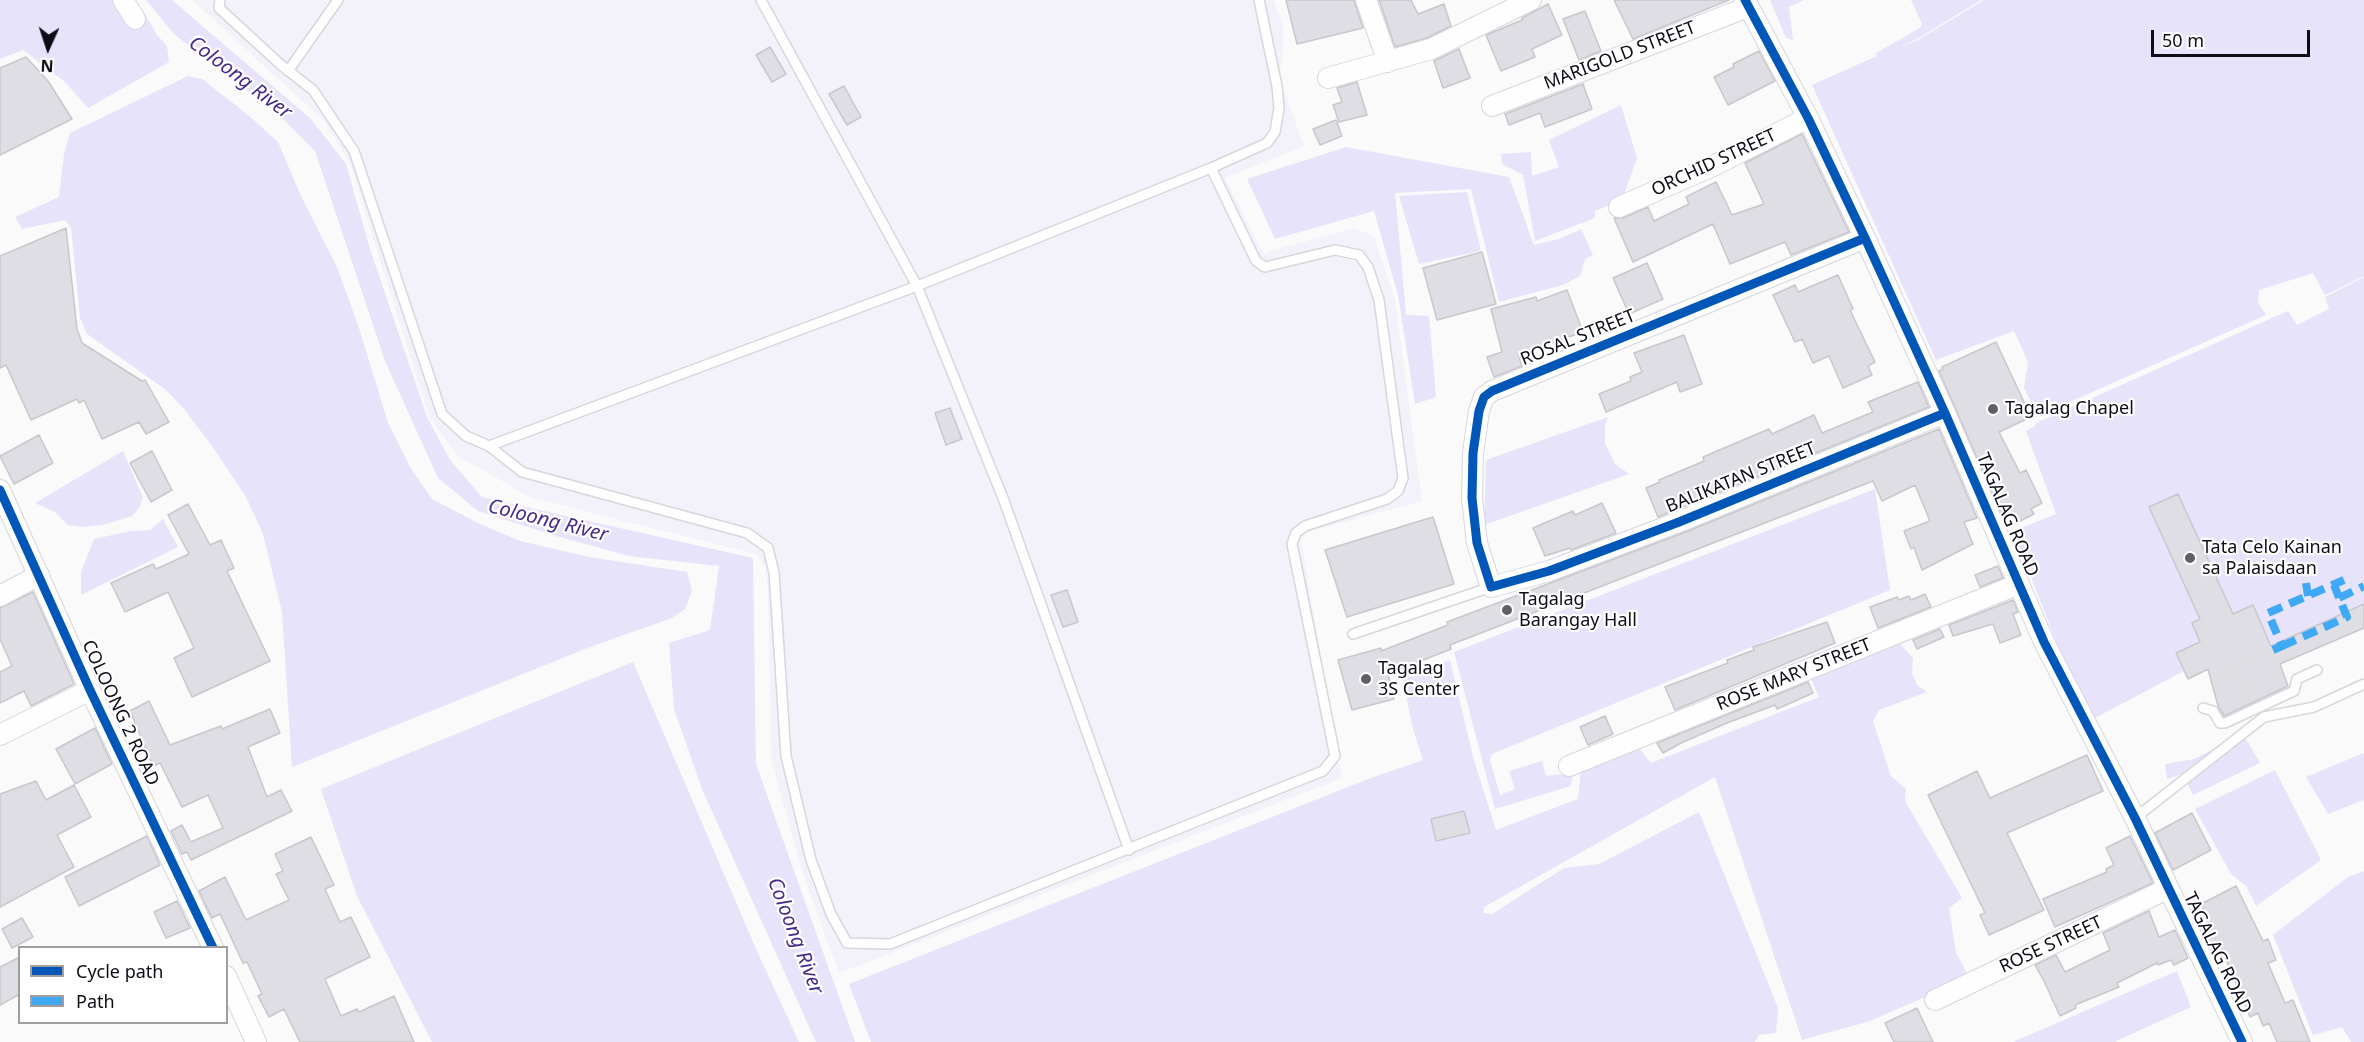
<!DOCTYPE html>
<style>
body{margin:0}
#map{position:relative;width:2364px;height:1042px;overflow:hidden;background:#fafafa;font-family:"Noto Sans",sans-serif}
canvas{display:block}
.legend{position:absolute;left:18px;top:946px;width:210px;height:78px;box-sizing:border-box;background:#fff;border:2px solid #9f9ea2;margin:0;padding:8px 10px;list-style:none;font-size:18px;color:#0e0d16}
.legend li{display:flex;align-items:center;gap:12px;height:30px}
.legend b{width:30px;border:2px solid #9f9ea2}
.north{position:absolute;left:18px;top:18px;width:60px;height:60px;-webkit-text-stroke:4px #fff;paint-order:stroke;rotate:183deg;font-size:16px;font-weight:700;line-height:24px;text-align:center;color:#0e0d16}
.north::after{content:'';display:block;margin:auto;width:21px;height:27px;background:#0e0d16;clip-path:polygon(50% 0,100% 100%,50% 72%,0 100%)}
.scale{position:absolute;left:2151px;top:30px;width:159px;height:27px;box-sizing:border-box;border:3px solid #0e0d16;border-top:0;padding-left:8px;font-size:18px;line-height:21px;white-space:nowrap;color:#0e0d16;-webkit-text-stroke:4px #fff;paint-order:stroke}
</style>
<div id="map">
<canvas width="2364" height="1042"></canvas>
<ul class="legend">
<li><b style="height:8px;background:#0057b8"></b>Cycle path</li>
<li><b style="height:8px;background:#3fa9f5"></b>Path</li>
</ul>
<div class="north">N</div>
<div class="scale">50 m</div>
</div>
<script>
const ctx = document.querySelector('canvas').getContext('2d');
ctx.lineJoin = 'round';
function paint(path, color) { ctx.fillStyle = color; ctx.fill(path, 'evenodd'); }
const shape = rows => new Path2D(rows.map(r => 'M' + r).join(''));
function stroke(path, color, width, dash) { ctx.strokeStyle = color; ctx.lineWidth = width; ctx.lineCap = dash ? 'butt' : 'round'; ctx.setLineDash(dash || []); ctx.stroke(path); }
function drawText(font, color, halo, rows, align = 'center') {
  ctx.font = font + ' "Noto Sans",sans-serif'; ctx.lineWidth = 4.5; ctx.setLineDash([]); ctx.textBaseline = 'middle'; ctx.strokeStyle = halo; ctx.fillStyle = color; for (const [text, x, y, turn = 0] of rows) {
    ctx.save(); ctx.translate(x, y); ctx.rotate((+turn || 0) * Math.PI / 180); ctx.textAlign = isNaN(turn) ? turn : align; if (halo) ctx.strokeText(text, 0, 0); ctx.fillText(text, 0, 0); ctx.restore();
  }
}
const built = shape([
 [192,0,1274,0,1283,27,1283,51,1279,78,1304,146,1225,178,1263,253,1354,228,1374,236,1395,299,1422,501,1300,534,1342,778,839,973,801,868,771,759,768,588,765,567,755,554,530,497,457,455,429,417,349,161,323,120]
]);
const water = shape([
 [0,0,132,0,145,14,157,35,167,46,169,62,88,108,65,82,23,50,0,59],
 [146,0,172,0,311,119,346,164,370,249,427,417,450,460,482,497,753,558,756,764,855,1042,816,1042,702,789,674,709,669,643,710,630,719,566,629,556,556,536,478,511,438,478,385,361,315,151,263,99,243,89,174,34],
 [1770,0,1804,0,1789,7,1793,40,1786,38],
 [1911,0,1981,0,1917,39,1900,47,1918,40,1984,0,2364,0,2364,276,2325,295,2313,273,2259,290,2258,302,2266,315,2038,416,2024,388,2028,362,2014,331,1936,360,1812,85,1877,56,1876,53,1920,28,1922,24],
 [188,76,202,79,247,114,278,142,301,196,337,267,359,328,388,423,410,467,432,499,478,523,520,541,589,557,687,572,692,590,685,609,672,618,590,647,292,767,282,612,263,534,246,497,212,446,184,409,166,390,87,334,80,318,71,228,65,220,22,229,15,217,59,197,64,154,70,133],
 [1621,105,1637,158,1622,200,1595,211,1595,218,1535,241,1523,175,1502,164,1501,154,1531,152,1532,176,1559,167,1549,140],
 [1346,147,1509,177,1534,245,1559,239,1581,229,1593,255,1585,259,1580,276,1563,285,1499,302,1471,189,1395,193,1406,315,1429,316,1436,397,1415,404,1398,295,1374,211,1275,239,1247,179],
 [1467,192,1481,251,1419,264,1399,196],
 [2364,277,2364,628,2280,663,2255,609,2235,618,2178,494,2149,507,2200,619,2192,623,2200,642,2176,653,2184,671,2095,718,2057,644,2013,531,2056,514,2026,431,2034,427,2036,423,2288,311,2297,325,2329,309,2325,297],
 [1608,417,1605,426,1605,443,1615,464,1629,474,1484,525,1486,460],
 [123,451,143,498,139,508,132,516,103,525,83,527,68,525,55,512,35,503],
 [1875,489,1890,590,1492,754,1490,760,1500,795,1515,789,1509,771,1542,761,1546,776,1573,773,1571,786,1495,809,1454,652],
 [163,519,178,547,81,595,81,572,94,539,131,531,150,530],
 [1898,642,1913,658,1912,673,1917,685,1927,692,1879,710,1873,721,1891,776,1906,789,1905,801,1962,898,1949,908,1956,952,1969,978,1870,1021,1802,1040,1715,777,1484,907,1483,913,1492,914,1564,868,1599,864,1699,812,1778,1008,1776,1033,1759,1035,1755,1042,871,1042,849,984,1371,778,1423,760,1413,729,1402,676,1450,660,1473,757,1496,830,1578,799,1581,770,1639,748,1651,763,1819,697,1811,679],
 [633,662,756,949,799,1042,432,1042,357,896,321,789],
 [2243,734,2260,763,2193,795,2183,774,2167,779,2165,764,2194,759],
 [2364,753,2364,800,2328,814,2306,777],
 [2275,770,2321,860,2256,906,2246,886,2231,874,2195,809],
 [2364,871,2364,1042,2351,1042,2342,1027,2313,1035,2273,935,2348,877],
 [2177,971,2191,1007,2114,1042,2013,1042]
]);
const building = shape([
 [1286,0,1354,0,1363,28,1297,44,1286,0],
 [1379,0,1411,0,1418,14,1444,4,1451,26,1427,38,1395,47,1379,0],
 [1614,0,1729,0,1633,39,1614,0],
 [1548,4,1562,35,1532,49,1535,57,1501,71,1486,35,1522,20,1522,18,1548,4],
 [1585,11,1601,51,1579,60,1563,19,1585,11],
 [770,47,786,74,772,82,756,55,770,47],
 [1459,49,1470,78,1443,88,1434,61,1459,49],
 [1759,51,1775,81,1728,105,1714,77,1734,67,1733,64,1759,51],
 [26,57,48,81,72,119,0,155,0,68,26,57],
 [1357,82,1367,115,1339,122,1333,105,1342,102,1337,88,1357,82],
 [1583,84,1592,109,1545,127,1540,113,1509,125,1505,114,1583,84],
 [844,86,861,117,847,125,829,94,844,86],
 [1336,120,1342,136,1320,145,1313,129,1336,120],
 [1802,134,1849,232,1791,255,1785,242,1730,264,1713,224,1633,262,1614,218,1623,218,1648,207,1654,221,1689,204,1686,197,1716,182,1732,215,1764,204,1745,163,1802,134],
 [66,228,77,329,82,343,142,381,145,380,169,422,146,434,139,422,102,439,84,400,79,403,77,399,31,420,6,365,0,368,0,256,66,228],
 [1482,252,1496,304,1437,320,1423,268,1482,252],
 [1647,263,1663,299,1629,314,1613,278,1647,263],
 [1838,275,1853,309,1850,310,1875,362,1868,366,1872,375,1843,388,1829,356,1813,363,1802,339,1795,342,1773,295,1795,285,1798,292,1838,275],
 [1567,290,1583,332,1518,354,1522,366,1494,377,1487,357,1502,352,1491,309,1536,297,1537,301,1567,290],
 [1684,335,1702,384,1680,392,1677,382,1606,412,1599,394,1631,381,1630,377,1642,372,1634,353,1684,335],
 [1996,342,2031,417,1999,432,2020,473,2026,470,2042,503,2031,509,2034,514,2010,526,2000,511,1939,371,1943,369,1942,367,1996,342],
 [1918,382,1929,407,1658,517,1646,488,1660,482,1659,480,1704,461,1703,457,1769,429,1772,434,1814,415,1822,433,1873,412,1868,402,1918,382],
 [950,408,962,439,946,445,935,413,950,408],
 [1939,429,1977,518,1964,522,1973,544,1922,570,1914,547,1911,549,1904,531,1930,521,1915,485,1882,501,1873,481,1450,645,1451,649,1388,674,1394,699,1352,710,1338,660,1381,648,1381,651,1448,625,1447,622,1683,533,1939,429],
 [39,435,53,463,14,484,0,456,39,435],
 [152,451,172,490,151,502,130,463,152,451],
 [2178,494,2233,614,2253,605,2271,646,2364,604,2364,628,2280,664,2288,686,2224,716,2218,706,2208,669,2188,679,2176,653,2200,642,2192,623,2200,619,2149,507,2178,494],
 [1602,503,1616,533,1571,550,1570,548,1545,556,1533,528,1573,511,1575,515,1602,503],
 [188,504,210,545,221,540,234,568,227,571,270,661,192,697,174,658,194,648,168,592,125,612,111,583,153,564,156,569,189,554,168,515,188,504],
 [1433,517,1454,584,1347,617,1325,550,1433,517],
 [1998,566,2003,578,1980,587,1975,575,1998,566],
 [1067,590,1078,622,1063,627,1051,595,1067,590],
 [33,592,74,684,31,706,24,691,0,703,0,672,12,666,0,639,0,608,33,592],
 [1925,594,1931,607,1878,628,1870,607,1897,597,1899,600,1909,596,1911,600,1925,594],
 [2013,600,2018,612,2013,614,2021,635,2000,643,1993,624,1953,636,1949,625,2013,600],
 [1827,622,1835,643,1675,710,1665,687,1728,663,1727,660,1754,650,1753,647,1827,622],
 [1940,629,1944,637,1917,649,1913,640,1940,629],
 [1808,682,1813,693,1777,709,1775,705,1727,723,1681,743,1663,753,1657,743,1808,682],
 [149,701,170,745,221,726,222,729,270,709,280,733,248,747,267,797,281,790,292,811,191,860,187,852,182,854,171,831,182,825,191,842,223,828,208,795,182,807,160,763,153,766,130,711,149,701],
 [1605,716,1613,734,1588,745,1580,727,1605,716],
 [95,728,112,764,75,784,56,749,95,728],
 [2087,755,2103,791,2007,833,2044,910,1989,935,1980,915,1985,913,1928,795,1977,771,1990,798,2087,755],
 [36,781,46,800,74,785,91,817,57,835,74,867,0,907,0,794,36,781],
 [1464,811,1470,833,1436,841,1431,819,1464,811],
 [2192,813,2211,850,2173,870,2155,833,2192,813],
 [147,836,160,865,79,906,65,877,147,836],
 [2130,836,2153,883,2055,927,2043,899,2107,872,2106,869,2114,865,2106,848,2130,836],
 [311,837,334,885,325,889,340,922,351,917,370,957,325,979,341,1016,357,1009,359,1012,394,996,414,1042,300,1042,284,1009,269,1017,258,996,262,994,247,962,243,963,220,914,212,918,199,891,225,877,246,920,289,900,276,874,283,871,275,854,311,837],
 [2236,886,2263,941,2268,939,2276,960,2268,963,2285,1003,2293,1000,2310,1042,2277,1042,2269,1023,2263,1026,2258,1013,2250,1017,2219,943,2210,947,2197,919,2206,915,2201,904,2236,886],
 [177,901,190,928,166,938,154,912,177,901],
 [2149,911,2159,937,2175,930,2188,958,2174,965,2171,960,2158,965,2157,963,2117,983,2119,987,2075,1005,2076,1008,2060,1016,2044,981,2035,965,2056,955,2065,972,2110,950,2103,933,2149,911],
 [22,918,33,937,12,948,2,929,22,918],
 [20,957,20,994,0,1005,0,967,20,957],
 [1917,1008,1933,1042,1894,1042,1885,1023,1917,1008]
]);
const path = shape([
 [2244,697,2247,696,2233,667,2273,650]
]);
const lane = shape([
 [220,0,219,8,281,65,313,90,354,151,442,414,466,436,489,446,522,472,747,533,768,548,774,573,786,756,811,860,831,914,847,943,890,944,1323,771,1335,756,1292,544,1296,533,1305,526,1387,499,1398,491,1403,478,1379,300,1368,267,1359,255,1335,250,1265,267,1256,261,1211,168],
 [761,0,917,286,1003,498,1129,850],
 [288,71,338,0],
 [489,446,917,286,1211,168,1267,143,1275,132,1279,108,1277,86,1259,0],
 [1353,634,1491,587],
 [2203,708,2213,711,2220,723,2225,723,2294,691,2297,679,2317,670],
 [2135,818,2264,717,2314,707,2364,684]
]);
const street = shape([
 [123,0,135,19],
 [1366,0,1388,62],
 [1745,0,1808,118,1865,238,1945,413,2044,642,2135,818,2242,1042],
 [1328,78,1431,49,1531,0],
 [1492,106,1748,7],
 [1619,207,1713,166,1808,118],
 [1865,238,1492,391,1484,397,1479,411,1473,453,1472,498,1477,543,1491,587,1549,571,1679,522,1945,413],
 [0,490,90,690,213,948],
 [0,596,39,575],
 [0,735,90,690],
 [1569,766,2019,584],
 [226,976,256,1042],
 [1935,1000,2167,889]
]);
const quiet = shape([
 [2306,583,2308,596],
 [2339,598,2364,586],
 [2282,646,2347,617,2334,585],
 [2273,650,2282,646,2268,613,2344,580]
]);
const cycleway = shape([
 [1745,0,1808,118,1865,238,1945,413,2044,642,2135,818,2242,1042],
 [1865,238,1492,391,1484,397,1479,411,1473,453,1472,498,1477,543,1491,587,1549,571,1679,522,1945,413],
 [0,490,90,690,213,948]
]);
const markers = [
 [1993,409,6,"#616066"],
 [2190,558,6,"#616066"],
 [1507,610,6,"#616066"],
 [1366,679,6,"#616066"]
];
const streetNames = [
 ["MARIGOLD STREET",1620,56,-21],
 ["ORCHID STREET",1714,163,-25],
 ["ROSAL STREET",1578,338,-22],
 ["BALIKATAN STREET",1741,478,-22],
 ["TAGALAG ROAD",2007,515,67],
 ["ROSE MARY STREET",1794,675,-22],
 ["COLOONG 2 ROAD",120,713,65],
 ["ROSE STREET",2051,945,-25],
 ["TAGALAG ROAD",2217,953,64]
];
const poiNames = [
 ["Tagalag Chapel",2005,409],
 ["Tata Celo Kainan",2202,548],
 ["sa Palaisdaan",2202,569],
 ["Tagalag",1519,600],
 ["Barangay Hall",1519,621],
 ["Tagalag",1378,669],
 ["3S Center",1378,690]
];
const waterNames = [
 ["Coloong River",240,78,37],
 ["Coloong River",548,521,14],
 ["Coloong River",795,936,69]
];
paint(built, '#f3f2fb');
paint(water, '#e6e3fb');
paint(building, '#e0dee5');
stroke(building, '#c7c7cc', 1.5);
stroke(lane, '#d7d6dc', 12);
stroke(street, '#d7d6dc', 22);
stroke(path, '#dfdfdf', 4, [4.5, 4.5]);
stroke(lane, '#fefefe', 9);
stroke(street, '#fefefe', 20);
stroke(quiet, '#3fa9f5', 8, [15, 8]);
stroke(cycleway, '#0057b8', 9);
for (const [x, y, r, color] of markers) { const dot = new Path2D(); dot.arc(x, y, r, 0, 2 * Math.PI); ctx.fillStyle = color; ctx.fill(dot); stroke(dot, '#fff', 2); }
drawText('18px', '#0e0d16', '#fff', streetNames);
drawText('18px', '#0e0d16', '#fff', poiNames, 'left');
drawText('italic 20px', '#462a8a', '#fff', waterNames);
</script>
